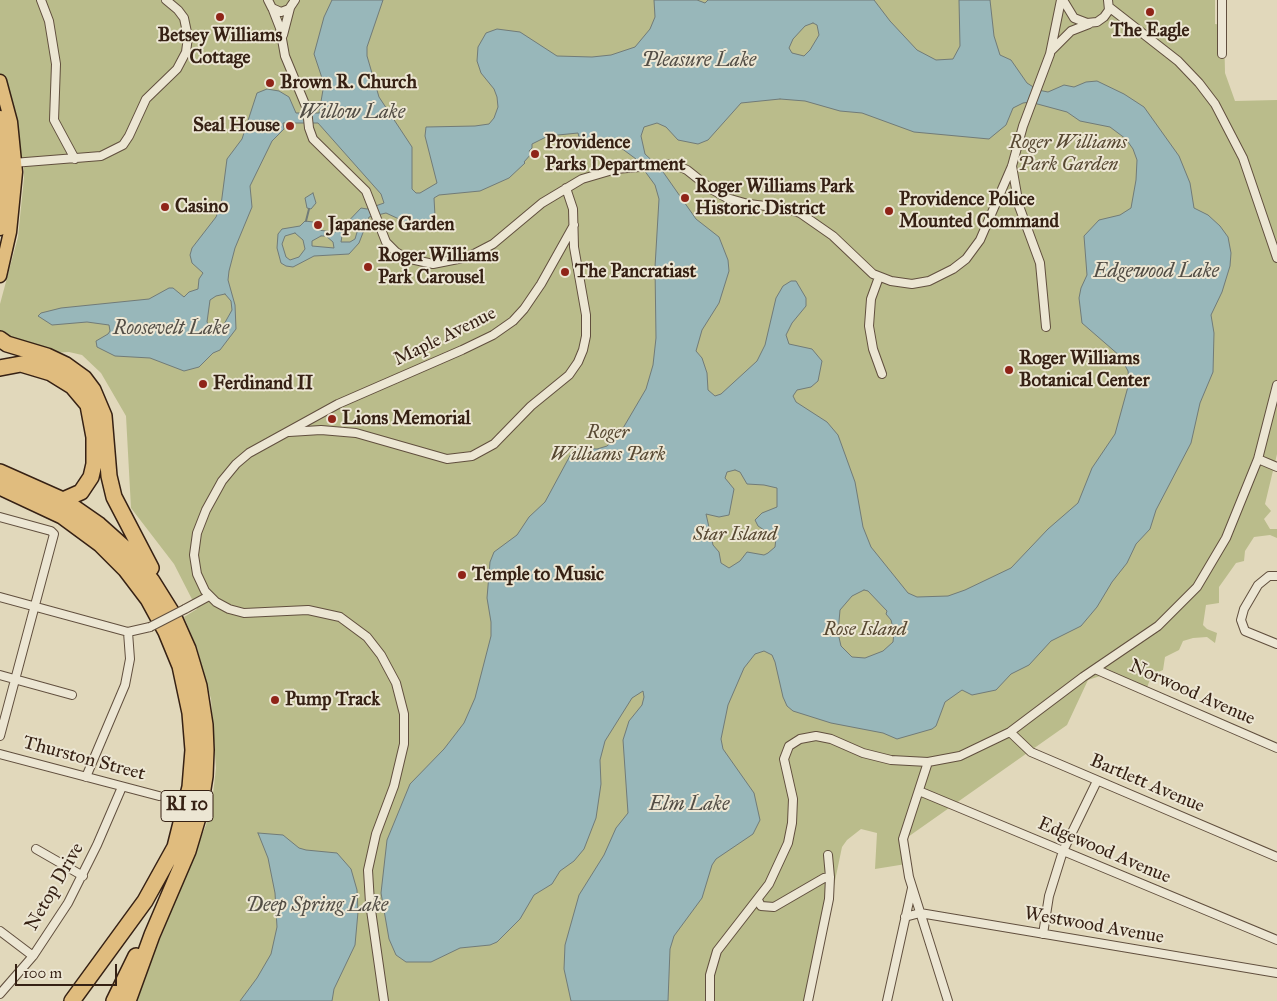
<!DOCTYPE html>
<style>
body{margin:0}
#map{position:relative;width:1277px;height:1001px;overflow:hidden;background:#e1d8bb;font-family:"IM FELL Great Primer",serif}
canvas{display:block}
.scale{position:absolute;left:15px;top:964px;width:102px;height:22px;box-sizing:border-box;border:2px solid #362114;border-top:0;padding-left:6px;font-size:15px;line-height:18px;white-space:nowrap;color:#362114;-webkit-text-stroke:4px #ece6d3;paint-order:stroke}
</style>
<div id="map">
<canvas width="1277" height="1001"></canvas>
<div class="scale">100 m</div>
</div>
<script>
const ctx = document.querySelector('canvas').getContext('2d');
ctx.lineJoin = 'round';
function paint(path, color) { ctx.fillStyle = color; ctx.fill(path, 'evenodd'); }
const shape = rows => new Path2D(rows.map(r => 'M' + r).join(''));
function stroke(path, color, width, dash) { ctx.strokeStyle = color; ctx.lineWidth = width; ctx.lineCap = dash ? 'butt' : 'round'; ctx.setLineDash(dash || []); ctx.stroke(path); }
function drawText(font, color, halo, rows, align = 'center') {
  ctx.font = font + ' "IM FELL Great Primer",serif'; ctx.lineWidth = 4; ctx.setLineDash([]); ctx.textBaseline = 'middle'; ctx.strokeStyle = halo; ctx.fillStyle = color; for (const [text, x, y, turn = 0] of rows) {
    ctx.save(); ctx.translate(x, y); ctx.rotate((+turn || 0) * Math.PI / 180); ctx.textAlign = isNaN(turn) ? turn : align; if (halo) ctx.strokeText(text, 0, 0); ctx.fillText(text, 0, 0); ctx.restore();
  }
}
const green = shape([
 [0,0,1215,0,1215,24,1223,25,1224,27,1225,73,1235,101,1277,100,1277,454,1265,504,1271,511,1264,519,1270,529,1277,529,1277,538,1270,535,1254,537,1245,551,1244,561,1236,563,1219,587,1219,603,1206,605,1203,625,1207,629,1217,633,1215,643,1207,637,1193,638,1183,641,1179,650,1165,657,1163,670,1156,673,1153,680,1150,679,1146,691,1106,674,1088,680,1067,725,905,839,906,864,875,869,877,833,861,829,847,840,842,847,810,1001,135,1001,206,825,213,794,216,768,211,699,197,648,184,617,197,609,174,564,131,508,126,416,101,373,82,355,69,352,51,353,4,337,0,330,0,304,18,237,24,178,24,165,0,111]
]);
const water = shape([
 [332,0,383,0,367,47,367,56,379,97,412,147,412,189,416,193,420,193,437,183,425,136,426,127,475,126,489,124,494,118,498,107,497,97,494,89,481,73,477,61,478,47,486,33,497,29,520,32,557,56,592,57,611,55,635,47,650,29,655,17,654,0,697,0,705,3,708,0,874,0,890,21,917,50,936,60,953,59,960,46,959,0,990,0,994,36,1000,55,1011,60,1027,83,1038,90,1048,92,1064,85,1074,87,1086,82,1097,81,1124,94,1144,107,1179,156,1190,183,1194,208,1208,215,1220,226,1228,237,1231,253,1230,266,1222,292,1211,315,1214,333,1213,372,1200,403,1191,443,1156,510,1150,529,1136,544,1127,563,1112,582,1097,607,1081,626,1051,641,1029,665,1011,674,996,690,972,695,962,690,945,702,936,726,932,729,897,739,883,733,831,723,793,711,787,706,783,697,775,662,772,655,764,651,755,654,744,668,728,705,721,739,723,749,754,793,760,820,753,834,716,859,712,865,702,898,674,936,670,949,668,1001,571,1001,564,969,565,945,579,895,604,855,616,828,628,813,623,740,629,721,642,705,644,697,643,691,632,698,605,741,600,760,601,784,596,818,584,849,574,861,560,871,552,884,534,895,520,919,497,942,490,945,460,948,431,962,406,962,396,955,389,939,381,893,387,840,410,784,444,749,464,723,475,698,491,636,491,622,487,598,490,562,494,552,517,535,529,517,545,502,572,452,577,448,597,449,607,446,619,435,646,389,653,365,656,338,655,267,659,199,655,185,636,159,617,145,579,137,578,133,548,136,532,144,532,148,529,151,531,154,524,162,525,163,509,178,480,191,439,195,434,198,435,216,424,224,412,225,386,213,369,217,359,243,349,254,314,256,293,267,286,266,281,263,277,248,278,234,282,229,300,226,305,221,313,222,317,230,335,232,340,230,361,208,367,209,384,203,381,194,318,123,283,123,284,129,272,141,250,186,252,207,235,248,229,271,228,280,235,305,236,329,220,350,213,353,199,367,184,371,150,358,115,356,97,347,96,341,108,334,110,331,109,325,87,322,52,325,38,316,41,313,61,308,149,299,169,288,173,288,184,297,189,292,198,289,199,279,203,273,192,263,190,255,192,248,216,217,221,205,227,159,242,139,257,93,267,89,279,91,289,97,296,113,319,113,324,84,314,54,324,17,332,0],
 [813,23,817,25,819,35,810,50,804,56,792,53,789,48,793,39,805,26,813,23],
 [780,99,805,101,840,111,862,113,914,132,989,139,1006,125,1013,108,1023,103,1030,102,1067,112,1080,121,1110,127,1126,139,1133,149,1137,160,1136,180,1131,208,1120,215,1099,220,1084,236,1087,275,1081,288,1079,298,1082,323,1120,356,1128,371,1129,383,1115,434,1092,468,1078,503,1048,529,1011,568,965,590,948,596,917,597,908,593,871,547,863,527,855,482,838,435,827,422,796,402,793,396,797,390,811,387,818,381,822,361,812,349,789,344,786,335,792,323,806,306,806,298,796,281,791,281,783,286,776,298,765,345,757,361,721,394,715,396,708,390,707,373,702,358,696,351,702,330,719,303,729,271,728,260,719,237,696,219,661,169,645,154,641,136,644,127,657,123,666,127,678,140,698,144,708,140,741,103,780,99],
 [355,227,358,229,355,239,350,242,341,242,342,236,355,227],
 [295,233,303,240,305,249,299,257,290,260,286,257,282,244,285,236,295,233],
 [321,236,326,236,333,242,334,248,312,246,312,241,321,236],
 [225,294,231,301,232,310,223,326,213,331,207,322,210,300,216,296,225,294],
 [735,470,740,472,747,484,764,485,777,488,777,507,762,513,755,520,758,526,776,538,775,547,768,553,764,555,747,552,740,561,729,568,721,563,719,552,713,545,706,514,719,517,729,515,734,489,725,478,727,472,735,470],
 [864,590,868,591,887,611,886,614,891,620,894,632,893,642,883,651,865,658,852,657,841,646,838,633,840,610,852,596,864,590],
 [313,193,316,203,311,209,307,208,305,198,313,193],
 [258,833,283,835,299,848,306,850,337,853,351,869,357,890,358,912,355,945,334,989,332,1001,240,1001,257,978,271,954,277,927,275,893,268,858,258,833]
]);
const stream = shape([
 [306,221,309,209]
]);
const minor = shape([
 [41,0,49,21,56,64,54,120,75,159],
 [268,0,272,8,281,12,289,9,295,0],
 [1063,0,1074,18,1087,23,1097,22,1104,17,1109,10,1108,0],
 [1109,7,1178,61,1199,83,1215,104,1243,158,1277,258],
 [273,10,280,28,285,56,307,109,309,128,313,139,366,191,386,242,396,252,406,258,433,264,468,257,493,244,542,203,582,179,616,169,674,164,687,170,711,189,727,198,748,204,784,208,800,213,833,236,873,274,891,281,912,284,929,281,953,269,966,259,980,240,1012,166,1023,126,1050,54,1061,0],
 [283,35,290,8],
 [1052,50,1071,31,1089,24],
 [1222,54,1222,0],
 [13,163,101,156,123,145,129,136,146,99,177,69,186,52,188,37,184,18,178,10,166,0],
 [1012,166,1019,206,1040,263,1046,327],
 [879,277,871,299,869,326,873,349,882,374],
 [289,432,321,430,356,433,447,459,472,456,494,444,531,406,569,375,578,362,583,350,586,336,586,315,574,247,573,209,566,188],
 [1258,459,1277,467],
 [0,517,51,531,54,534,0,736],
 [1277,576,1269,576,1258,585,1244,609,1241,620,1245,631,1277,644],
 [0,597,128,632,150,627],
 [185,609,209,596],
 [1095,669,1277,748],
 [0,675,72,695],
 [1010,732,1031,752,1277,857],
 [0,754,159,796],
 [928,762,903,839,909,877,948,1001],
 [86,777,125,685,130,659,128,632],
 [919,791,1277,940],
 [36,849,83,876],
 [758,900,761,906,774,907,824,878,830,877],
 [905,917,920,913,1277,973],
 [0,931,33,956],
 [1043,934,1049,896,1063,851,1097,781],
 [0,994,33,956,68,903,97,845,122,787],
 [384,1001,370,903,368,870,376,834,394,786,404,744,404,714,396,683,381,655,367,637,340,617,308,610,244,613,229,609,216,602,205,591,197,574,194,555,197,533,206,510,222,481,236,464,249,453,338,404,462,350,493,335,513,321,524,309,541,284,574,225],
 [710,1001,710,975,717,951,769,884,788,843,792,823,793,799,784,759,789,746,800,739,816,736,831,739,863,753,891,760,928,762,960,756,1010,732,1083,677,1158,626,1197,587,1226,538,1258,459,1277,385],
 [808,1001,829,899,830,877,828,855],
 [887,1001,912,888]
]);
const primary = shape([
 [0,81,11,122,16,172,10,232,0,276],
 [0,117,6,174,0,229]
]);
const motorway = shape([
 [0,339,7,344,47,356,66,365,84,378,93,390,104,416,109,476,114,497,151,568],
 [0,368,21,364,51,373,72,386,88,405,94,437,94,464,91,477,81,492,63,500],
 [0,472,63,500,99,525,127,550,152,581,172,613,188,649,199,686,205,725,206,750,205,776,199,814,188,851,152,935,128,1001],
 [0,487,62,516,100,544,126,570,148,599,166,632,180,666,190,713,193,750,190,787,175,847,145,901,72,1001],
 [114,1001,136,956]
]);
const minorBridge = shape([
 [150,627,185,609]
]);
const markers = [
 [1150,12,5,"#8f2418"],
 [220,17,5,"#8f2418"],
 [270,83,5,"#8f2418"],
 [290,126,5,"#8f2418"],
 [535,154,5,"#8f2418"],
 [685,198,5,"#8f2418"],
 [165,207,5,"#8f2418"],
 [889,211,5,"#8f2418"],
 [318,225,5,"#8f2418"],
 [368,267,5,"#8f2418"],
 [565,272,5,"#8f2418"],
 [1009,370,5,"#8f2418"],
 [203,384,5,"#8f2418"],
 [332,419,5,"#8f2418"],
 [462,575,5,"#8f2418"],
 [275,700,5,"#8f2418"]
];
const shields = [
 [187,806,52]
];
const shieldNames = [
 ["RI 10",187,806]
];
const poiNames = [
 ["The Eagle",1150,31,"center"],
 ["Betsey Williams",220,36,"center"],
 ["Cottage",220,58,"center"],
 ["Brown R. Church",280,83],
 ["Seal House",280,126,"right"],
 ["Providence",545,143],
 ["Parks Department",545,165],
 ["Roger Williams Park",695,187],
 ["Historic District",695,209],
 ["Providence Police",899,200],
 ["Mounted Command",899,222],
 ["Casino",175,207],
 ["Japanese Garden",328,225],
 ["Roger Williams",378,256],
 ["Park Carousel",378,278],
 ["The Pancratiast",575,272],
 ["Roger Williams",1019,359],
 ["Botanical Center",1019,381],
 ["Ferdinand II",213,384],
 ["Lions Memorial",342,419],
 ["Temple to Music",472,575],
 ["Pump Track",285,700]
];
const parkNames = [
 ["Roger Williams",1068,143],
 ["Park Garden",1068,165],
 ["Roger",608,433],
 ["Williams Park",608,455],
 ["Star Island",735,535],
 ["Rose Island",865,630]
];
const streetNames = [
 ["Maple Avenue",445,337,-26],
 ["Norwood Avenue",1192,693,24],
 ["Thurston Street",84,759,15],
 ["Bartlett Avenue",1147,784,23],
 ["Edgewood Avenue",1104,851,23],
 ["Netop Drive",55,887,-60],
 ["Westwood Avenue",1094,926,10]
];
const waterNames = [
 ["Pleasure Lake",699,61],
 ["Willow Lake",352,113],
 ["Edgewood Lake",1156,272],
 ["Roosevelt Lake",171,329],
 ["Elm Lake",689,805],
 ["Deep Spring Lake",317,906]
];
paint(green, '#babc8b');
paint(water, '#98b7ba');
stroke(water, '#717b78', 1);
stroke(stream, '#717b78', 2);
stroke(minor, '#614f3e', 10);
stroke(primary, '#362114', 15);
stroke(motorway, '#362114', 18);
stroke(minor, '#ece6d3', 8);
stroke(primary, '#e0bc7e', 12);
stroke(motorway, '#e0bc7e', 15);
stroke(minorBridge, '#614f3e', 10, []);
stroke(minorBridge, '#ece6d3', 8);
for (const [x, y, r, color] of markers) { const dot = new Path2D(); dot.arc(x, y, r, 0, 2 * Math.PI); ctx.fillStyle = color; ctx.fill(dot); stroke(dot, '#ece6d3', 2); }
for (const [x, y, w] of shields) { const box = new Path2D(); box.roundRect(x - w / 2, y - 15.5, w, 31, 4); ctx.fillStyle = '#ece6d3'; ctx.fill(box); stroke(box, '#362114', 1); }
drawText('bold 18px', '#362114', null, shieldNames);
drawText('bold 19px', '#362114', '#ece6d3', poiNames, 'left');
drawText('italic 19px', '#574832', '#ece6d3', parkNames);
drawText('19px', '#362114', '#ece6d3', streetNames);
drawText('italic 20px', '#534e46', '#ece6d3', waterNames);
</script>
